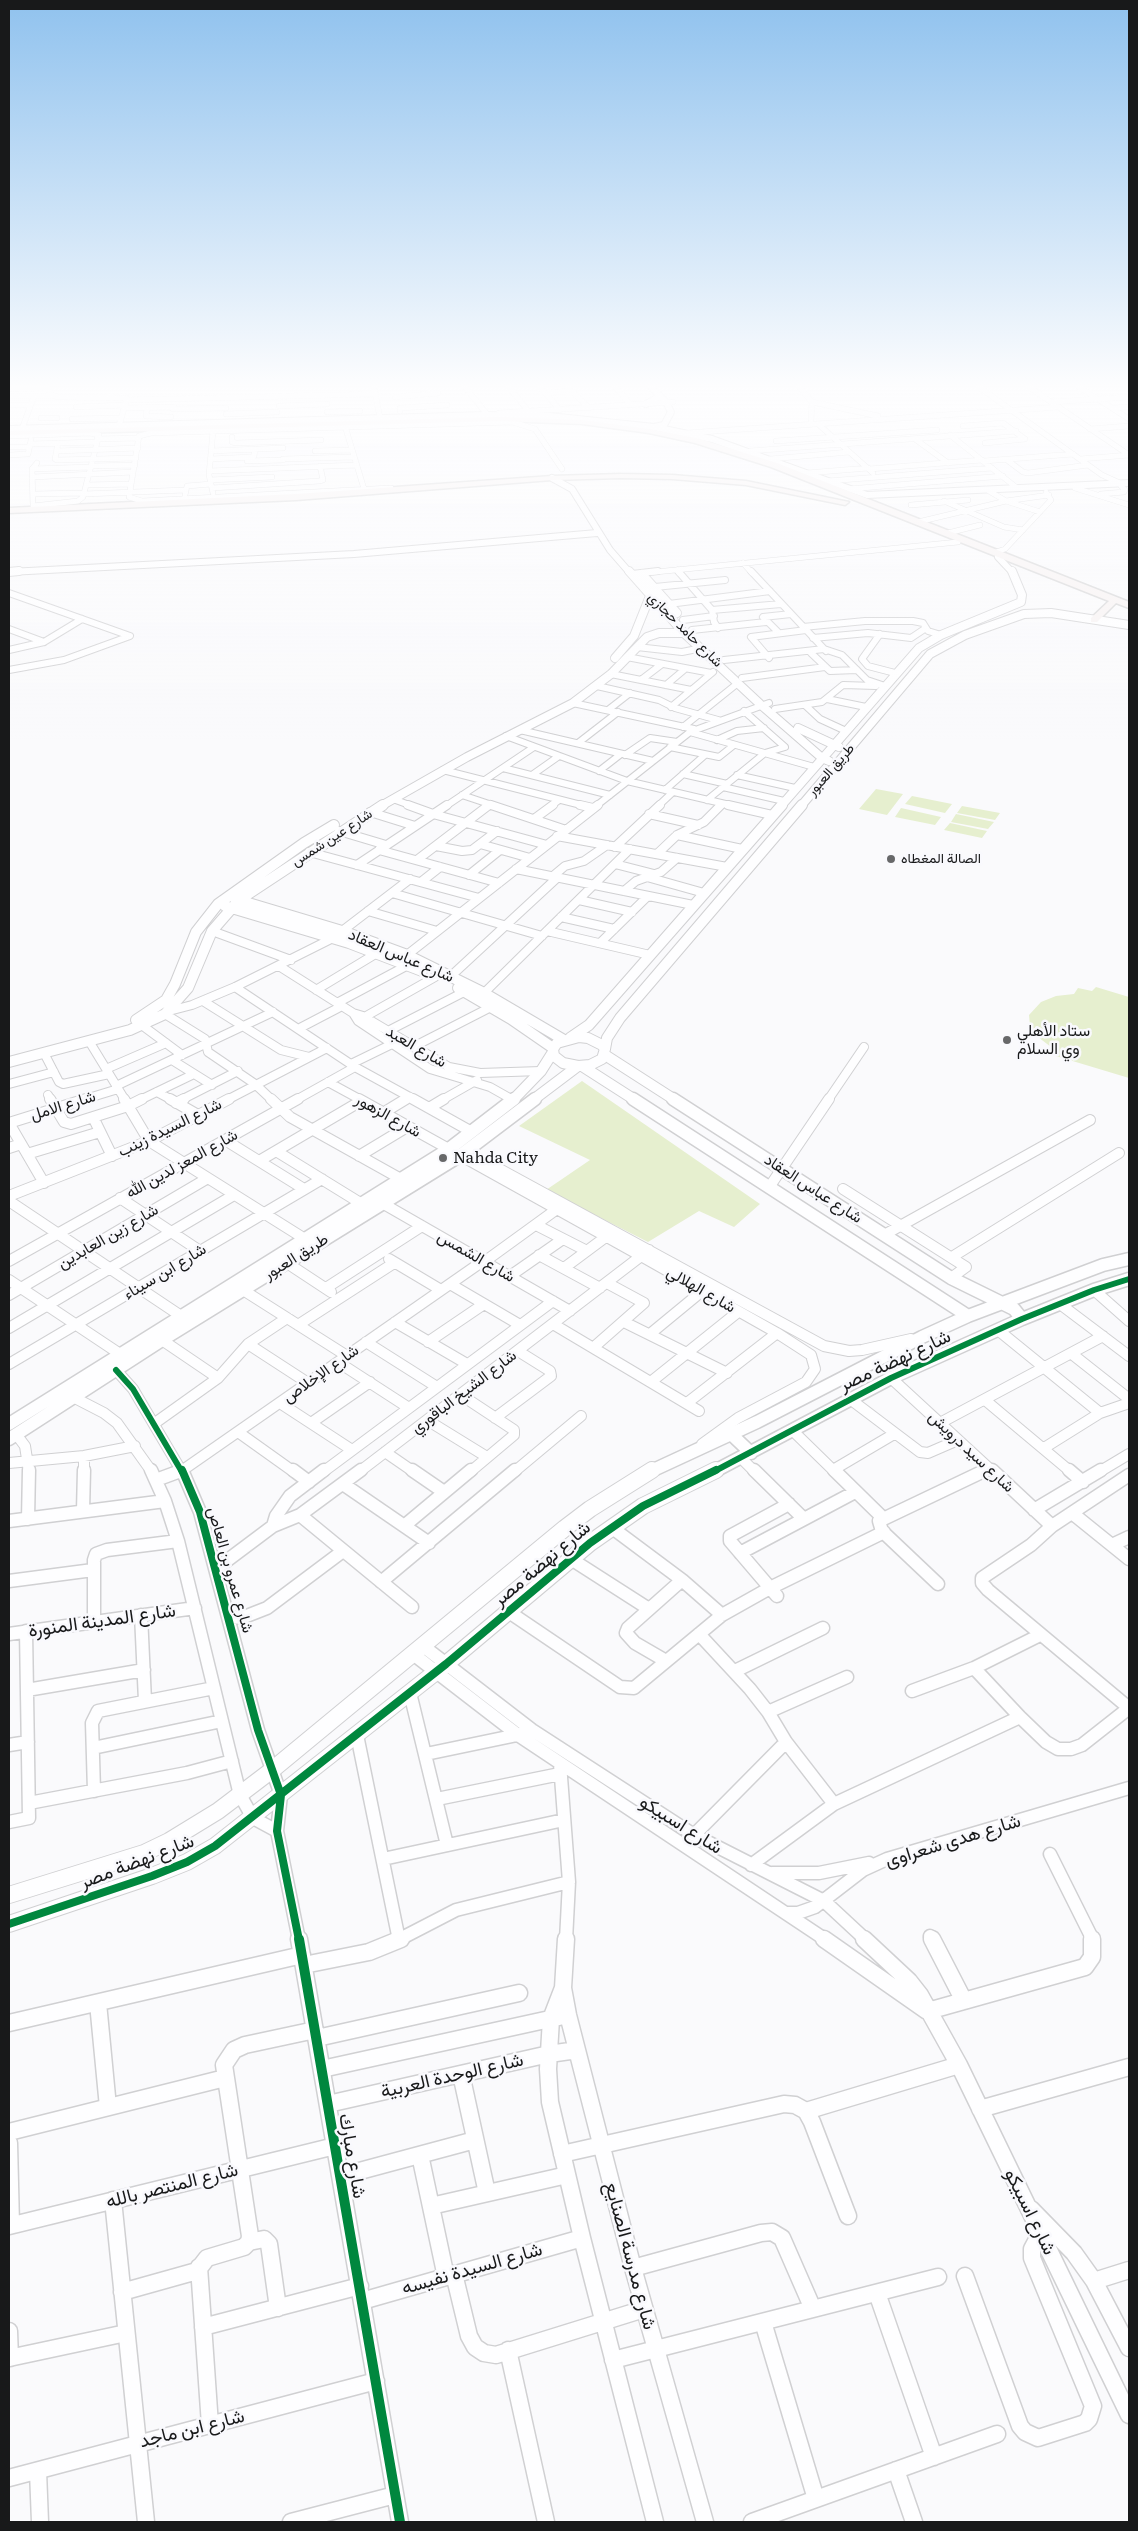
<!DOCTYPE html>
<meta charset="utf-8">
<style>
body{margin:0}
#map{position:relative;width:1138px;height:2531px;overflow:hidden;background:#fafafc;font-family:Literata,serif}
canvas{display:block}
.frame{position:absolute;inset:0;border:10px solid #18191a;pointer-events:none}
</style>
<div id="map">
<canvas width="1138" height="2531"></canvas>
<div class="frame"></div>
</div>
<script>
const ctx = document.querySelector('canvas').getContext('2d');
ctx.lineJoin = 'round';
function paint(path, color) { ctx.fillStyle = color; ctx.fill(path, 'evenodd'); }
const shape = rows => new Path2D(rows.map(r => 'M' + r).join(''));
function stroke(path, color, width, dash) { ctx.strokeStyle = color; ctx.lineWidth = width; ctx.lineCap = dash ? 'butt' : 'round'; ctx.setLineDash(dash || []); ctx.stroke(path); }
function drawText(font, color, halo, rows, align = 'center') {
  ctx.font = font + ' Literata,Vazirmatn,serif'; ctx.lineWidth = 5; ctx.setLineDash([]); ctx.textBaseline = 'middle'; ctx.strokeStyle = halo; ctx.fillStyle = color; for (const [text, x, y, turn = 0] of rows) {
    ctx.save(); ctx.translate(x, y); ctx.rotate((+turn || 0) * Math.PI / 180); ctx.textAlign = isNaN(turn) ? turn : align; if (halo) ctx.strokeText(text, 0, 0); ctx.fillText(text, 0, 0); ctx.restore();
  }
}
const green = shape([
 [876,789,903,794,887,815,859,809],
 [912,796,952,804,945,813,905,804],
 [962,806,1000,813,995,820,957,813],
 [901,808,941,817,935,825,895,817],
 [956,814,994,822,988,829,951,822],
 [950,823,987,831,982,838,944,830],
 [1096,987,1129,997,1129,1078,1046,1053,1051,1047,1038,1037,1030,1026,1029,1015,1041,1002,1056,996,1074,994,1078,988,1092,991],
 [582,1081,760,1204,734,1227,699,1211,648,1242,546,1190,590,1160,519,1126]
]);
const minorFar5 = shape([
 [47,387,52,395,58,397,127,398,119,426],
 [374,387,380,418],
 [465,387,486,413],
 [509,387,529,412],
 [540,387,560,410],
 [568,387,589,408],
 [615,387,631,405],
 [799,387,812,402,878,416],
 [979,387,1102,475,1122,484],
 [1029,387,1129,455],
 [1079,387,1129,419],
 [1127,387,1129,389],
 [12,389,48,388],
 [545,393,572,391],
 [9,396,53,396],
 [395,397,438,393],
 [126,400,375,394],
 [1051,402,1129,397],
 [9,405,30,405],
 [279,406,327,404],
 [76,407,125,405],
 [124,408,174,407],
 [147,408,146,416,171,417],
 [1112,408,1129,407],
 [173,409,226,408],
 [400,411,400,408,447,405],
 [327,412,360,411],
 [499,413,673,402],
 [226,414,277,412],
 [41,418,57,418],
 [72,419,121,418],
 [811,421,812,402],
 [818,424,873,473],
 [345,426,364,489],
 [963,426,1003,423,1025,439,985,443],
 [22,429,34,396],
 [1090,429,1129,426],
 [213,431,209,475,213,493],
 [687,433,1059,407],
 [950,435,1017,488],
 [9,436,90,433,99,435,83,497,78,501,33,506,32,469,37,463],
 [232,437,232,442,236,443,321,440],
 [97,439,139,438],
 [915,439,948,463],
 [776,441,937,430],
 [58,443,55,459,57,460,136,458],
 [30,444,97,442],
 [9,447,29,447],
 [57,451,138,448],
 [211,451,283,448],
 [315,451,351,450],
 [750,451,1016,431],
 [9,455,28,454,31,440],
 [211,459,251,457,254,456,255,450],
 [283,459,354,457],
 [770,459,849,452],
 [1080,459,1129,455],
 [1007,460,1023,472,1028,473,1088,465],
 [247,461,283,460],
 [984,461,1073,454],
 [91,466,135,465],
 [32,469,91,467],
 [869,469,982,460],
 [210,471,356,465],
 [807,473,868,468],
 [33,477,133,472],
 [210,480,272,477],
 [828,481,992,468],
 [86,485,131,484],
 [212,488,319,481,323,480,320,466],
 [391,488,142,501,129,497,139,436,151,433,512,422,535,429,562,469],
 [1075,488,1129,505],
 [849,489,1003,476],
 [989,491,1006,501,1040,512],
 [34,494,84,493],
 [84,494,185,490],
 [1101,494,1124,492,1125,490,1121,486],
 [185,495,187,486,211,484],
 [944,501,1004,527,1023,530],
 [911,505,968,500],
 [918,522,1006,501,1049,495],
 [948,533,980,525],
 [996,552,1005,549,1051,500,1046,492],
 [743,563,752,573],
 [677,570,679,573],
 [645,573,958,542]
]);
const minorFar4 = shape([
 [678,571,712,610,714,622,718,628],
 [751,571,826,651],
 [632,574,658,571],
 [655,587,725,580],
 [9,593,130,636,64,660,9,670],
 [669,604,770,591],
 [712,610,781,604],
 [683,620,714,616],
 [803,627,865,621,913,621,923,623,928,631,941,635],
 [9,629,44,642],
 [692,630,766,622],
 [779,633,763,617,791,614],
 [880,634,862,659,868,666,895,673],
 [813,638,868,633,911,638,926,628],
 [637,647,682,652,702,648],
 [9,650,44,642,82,619],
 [811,653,830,671,857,670],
 [627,657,711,673],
 [769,658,751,637,806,630],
 [724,660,824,649,842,655,867,680,885,686],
 [611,674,691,690],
 [742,678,825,667],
 [641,680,662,664],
 [666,685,685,669],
 [597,686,659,700,675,708,718,720],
 [827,699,866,707],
 [573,703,694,729],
 [806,706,820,719,846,731],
 [671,707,713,672],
 [775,709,822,702,843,685,876,686],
 [608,710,630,693],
 [683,727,738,683],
 [520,730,653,761],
 [690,732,814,767],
 [506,736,627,781,734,806],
 [717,740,737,731,764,728],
 [578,743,618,712],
 [670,747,719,757,734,745],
 [625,755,650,738,677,742],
 [503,768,610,795],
 [443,770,585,806],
 [599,771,621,754],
 [683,774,727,784],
 [532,775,559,756],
 [737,775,795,788],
 [723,787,784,801],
 [665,790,705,755],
 [462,795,495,806],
 [393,799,412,806],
 [707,800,765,753,785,747,744,711],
 [446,806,534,747],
 [487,806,490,804],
 [551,806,559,800],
 [596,806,690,732,769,703],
 [658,806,673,792],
 [720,806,722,804]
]);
const minorFar3 = shape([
 [408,805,433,814,547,845],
 [491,805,566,830],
 [580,805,593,808],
 [728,805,772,815],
 [370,812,415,826],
 [649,814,698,825],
 [534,819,553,805],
 [339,831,386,845],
 [677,835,742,849],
 [557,836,727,867],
 [480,844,530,858],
 [436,846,462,851,472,850,497,831],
 [615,847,660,805],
 [379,850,499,883],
 [309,852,479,898],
 [657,854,677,835,704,822,721,805],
 [417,860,489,805],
 [615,864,654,874],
 [357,865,447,805],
 [516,869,693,905],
 [469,875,500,850],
 [553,876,565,866,584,861,607,845],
 [647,877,704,893],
 [421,882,440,867],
 [624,891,636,881,661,872,677,858],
 [392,893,542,936],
 [579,900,632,912],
 [368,911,437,931],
 [561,917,614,929],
 [212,931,291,960],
 [547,931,650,955],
 [600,943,648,896],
 [407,955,598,805],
 [279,966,353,1013,363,1016,449,1067,480,1073,541,1071],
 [451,976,558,877],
 [235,987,355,1067,415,1100],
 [316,990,377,953],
 [484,993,630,849],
 [203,1001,281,1050,309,1057],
 [337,1003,408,965],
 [169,1011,192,1005,235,987,333,938,410,879],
 [353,1013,358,1021,430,1069,490,1087,513,1100],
 [165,1014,205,1039,208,1052,255,1084,272,1100],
 [361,1019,435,977],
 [143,1026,182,1055],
 [298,1029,342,1006],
 [388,1031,464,992],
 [89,1041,125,1100],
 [413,1047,491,1007],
 [44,1053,59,1082,63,1084,109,1074],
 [172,1060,212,1085],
 [351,1064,392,1044],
 [106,1069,166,1043],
 [328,1082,361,1100],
 [9,1084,54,1072],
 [116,1086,273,1012],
 [157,1092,172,1100],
 [48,1095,51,1100],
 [82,1100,118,1089],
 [140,1100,194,1074],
 [181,1100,238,1071],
 [227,1100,327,1048],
 [296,1100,355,1067],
 [404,1100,410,1097],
 [442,1100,477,1080],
 [828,1100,864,1047]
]);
const minorFar2 = shape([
 [50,1099,64,1122,71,1124,128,1106,142,1099],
 [124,1099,149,1141,305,1239],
 [170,1099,198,1115],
 [271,1099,290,1117,401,1179],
 [359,1099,641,1256,777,1333,811,1355,815,1369,806,1382,738,1418,702,1444],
 [413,1099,472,1132],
 [176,1103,184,1099],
 [429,1108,444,1099],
 [383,1113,406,1099],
 [93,1117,112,1156],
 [225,1140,304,1189],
 [9,1148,21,1144],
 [276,1151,362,1204],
 [27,1154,100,1132],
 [359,1156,407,1127],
 [259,1161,361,1101],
 [492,1165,824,1346,849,1351,862,1350,911,1339],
 [44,1183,9,1123,86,1099],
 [770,1186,829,1099],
 [843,1189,966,1267,951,1278],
 [9,1196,149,1141,229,1099],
 [120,1198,200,1251],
 [9,1201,181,1316],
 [382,1203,570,1311],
 [536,1225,587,1251],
 [884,1235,1090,1120],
 [539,1255,600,1288],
 [952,1257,1119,1153],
 [389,1259,441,1290],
 [9,1261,298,1099],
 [484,1262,557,1209],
 [287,1263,331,1292],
 [564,1268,607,1236],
 [510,1276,563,1239],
 [9,1280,120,1354],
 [450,1284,520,1325],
 [326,1288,422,1226],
 [243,1290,347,1356],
 [1094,1290,1129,1321],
 [9,1295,208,1178],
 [1060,1304,1129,1356],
 [395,1322,467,1364],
 [624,1322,727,1373],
 [553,1324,699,1411],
 [298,1325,394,1263],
 [9,1328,234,1195],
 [998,1330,1100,1413],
 [650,1334,701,1292],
 [162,1340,218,1378],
 [366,1342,437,1387],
 [428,1342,484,1304],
 [248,1344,308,1383],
 [594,1347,644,1303,607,1283],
 [1072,1354,1129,1399],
 [338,1362,409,1408],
 [9,1364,322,1179],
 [116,1370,133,1389,182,1472],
 [891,1378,993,1472],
 [652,1381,738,1312],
 [461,1395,514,1430,514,1435,470,1472],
 [73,1397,104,1413,117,1423,152,1472],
 [850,1399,920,1452,928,1453,958,1440],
 [985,1400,1071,1472],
 [280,1403,352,1450],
 [687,1403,777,1333],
 [495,1418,551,1376,550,1371,518,1351],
 [427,1420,487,1457],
 [155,1423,218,1378,248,1344,287,1318],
 [311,1423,370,1382],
 [940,1423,1103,1336],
 [792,1430,835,1472],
 [238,1432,294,1472],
 [16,1434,25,1446,29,1472],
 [1044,1448,1100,1413,1129,1403],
 [385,1452,414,1472],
 [741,1458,755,1472],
 [9,1463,84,1456,135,1446],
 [833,1470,894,1434],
 [84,1472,84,1456],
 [180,1472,483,1261],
 [323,1472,553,1301],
 [359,1472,649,1250],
 [514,1472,581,1416],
 [983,1472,989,1469],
 [1099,1472,1129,1454]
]);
const minorFar1 = shape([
 [151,1470,165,1501,178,1541,240,1795,253,1818,277,1831],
 [182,1470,200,1512,258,1730,281,1795,277,1831,299,1940],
 [293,1470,309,1482],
 [412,1470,444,1492],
 [754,1470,804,1519],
 [834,1470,883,1518],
 [992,1470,1052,1526],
 [1069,1470,1083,1482],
 [1129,1475,1052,1526,1031,1545,982,1578,982,1583,988,1590,1129,1708],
 [156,1480,183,1470],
 [343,1484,429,1543],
 [1034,1510,1101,1470],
 [83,1511,84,1470],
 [1072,1513,1129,1559],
 [300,1515,412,1607],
 [28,1519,29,1470],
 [9,1521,165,1501],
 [273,1526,276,1516,290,1496,324,1470],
 [404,1526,471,1470],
 [611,1527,682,1580,722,1615],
 [1112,1545,1129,1537],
 [740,1553,855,1492],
 [571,1559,649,1609],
 [217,1568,273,1526,300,1515,361,1470],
 [9,1581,93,1570],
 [381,1582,515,1470],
 [938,1584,882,1531,879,1521,986,1470],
 [777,1596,730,1541,730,1536,789,1504],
 [509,1612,620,1687,634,1688,722,1615,770,1588,884,1532],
 [141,1615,145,1701],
 [230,1618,244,1617,267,1608,343,1551],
 [94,1622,94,1560,96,1554,107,1550,178,1541],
 [9,1634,195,1608],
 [699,1634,750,1689,768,1712,786,1742,834,1804],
 [423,1646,532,1730,694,1835,824,1901,866,1940],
 [413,1654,518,1735,826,1940],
 [666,1661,635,1643,626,1633,628,1628,682,1580],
 [974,1668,1020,1717,1046,1742,1058,1749,1071,1749,1082,1745,1129,1708],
 [735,1671,823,1628],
 [27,1690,144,1670],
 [912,1691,974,1668,1040,1635],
 [410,1693,447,1845],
 [768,1712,847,1677],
 [357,1735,399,1940],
 [9,1745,28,1742],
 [93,1748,222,1721],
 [426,1754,522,1734],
 [560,1764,569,1882,566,1940],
 [94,1791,92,1723,98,1711,214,1688],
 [437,1799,560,1774],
 [29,1803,187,1773,232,1761],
 [9,1822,29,1818,26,1631],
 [694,1835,786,1742],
 [1050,1854,1093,1940],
 [383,1859,564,1820],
 [751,1865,834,1804,1020,1717],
 [772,1873,819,1873,869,1863],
 [787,1913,798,1913,815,1907,863,1870,887,1859,1129,1788],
 [930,1936,932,1940],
 [398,1940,456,1910,569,1882]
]);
const minor = shape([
 [299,1939,400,2522],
 [566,1939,563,1988,568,2015,633,2268,705,2522],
 [824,1939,927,2011],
 [864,1939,909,1981,920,1995,959,2065,1129,2415],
 [932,1939,964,2001],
 [304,1965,369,1952,401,1939],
 [563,1988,551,2019,548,2069,550,2102,582,2238,655,2522],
 [98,2003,108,2107],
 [928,2011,1085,1967,1092,1957,1092,1939],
 [9,2023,302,1955],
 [317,2038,519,1993],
 [322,2069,568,2015],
 [461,2074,487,2193],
 [328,2104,549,2054,577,2050],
 [980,2109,1129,2067],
 [806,2111,959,2065],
 [9,2132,225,2078],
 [9,2143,11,2225],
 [562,2154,784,2104,795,2105,806,2111,812,2122,848,2216],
 [420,2155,446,2277],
 [341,2176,475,2140],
 [113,2200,146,2522],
 [431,2206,567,2175],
 [1031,2209,1074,2253,1094,2281,1129,2348],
 [9,2226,335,2146],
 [249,2242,264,2239,269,2244,278,2308],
 [199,2267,210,2425],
 [633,2268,761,2233,772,2232,782,2238,813,2309],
 [454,2274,469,2336,475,2347,484,2353,496,2355,644,2309],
 [965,2276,1020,2426,1025,2432,1038,2438,1085,2423,1089,2419,1093,2406,1032,2258,1032,2249,1040,2234],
 [1094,2281,1129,2270],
 [122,2292,197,2271,207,2258,244,2247,249,2242,250,2236,224,2065,234,2050,245,2045,315,2030],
 [877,2293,934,2457],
 [362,2301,582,2238],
 [763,2322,816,2499],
 [203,2327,360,2286],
 [9,2331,10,2358],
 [508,2350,546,2522],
 [9,2358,126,2333],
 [613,2360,938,2277],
 [896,2470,914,2522],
 [38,2471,40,2522],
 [9,2478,376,2381],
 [291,2522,395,2495],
 [752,2522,997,2434]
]);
const tertiaryFar4 = shape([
 [651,387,666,402,671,412,664,425,654,427],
 [646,404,660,396],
 [9,429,486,415,549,416,654,427,712,439,867,495,1129,483],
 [552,478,572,489,610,550,630,573],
 [998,557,1013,573],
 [9,572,354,554,597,533]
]);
const tertiaryFar3 = shape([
 [629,571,684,633,760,704,822,758,829,761],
 [9,572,19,571],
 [642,574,677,613],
 [615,658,634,636,650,596],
 [798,728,839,747],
 [381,806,467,757,573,703,611,674,647,637,659,633,684,633],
 [781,806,919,648,941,635,1021,602,1022,595,1012,571],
 [801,806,930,654,965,635,1024,614,1051,613,1129,625]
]);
const tertiaryFar2 = shape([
 [235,899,342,931,407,955,484,993,564,1040],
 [225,906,349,943,422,971],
 [458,988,511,1019,553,1048],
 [136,1020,166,1000,175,984,196,932,218,904,304,843,334,825],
 [579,1037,588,1038,602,1045,605,1049,602,1059,590,1065,578,1066,563,1063,554,1056,553,1049,557,1043,579,1037],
 [570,1038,589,1025,782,805],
 [605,1049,607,1038,620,1018,802,805],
 [605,1055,675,1100],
 [9,1062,130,1030,165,1014,188,988,212,931,239,900,383,805],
 [582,1066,635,1100],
 [513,1100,541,1071,553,1052],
 [533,1100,578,1066]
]);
const tertiaryFar1 = shape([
 [633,1099,968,1316],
 [673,1099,951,1278,1014,1309,1022,1319],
 [9,1424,449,1149,514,1099],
 [731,1434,751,1453],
 [9,1439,162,1340,461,1155,535,1099],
 [649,1472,757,1422,922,1337,968,1316,1103,1265,1129,1259],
 [713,1472,891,1378,1022,1319,1094,1290,1129,1279]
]);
const tertiary = shape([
 [9,1895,144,1853,169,1841,218,1811,272,1770,565,1528,590,1509,652,1470],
 [9,1924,152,1876,187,1862,215,1846,446,1664,590,1543,643,1506,716,1470]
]);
const trunk = shape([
 [499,417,582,420,649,429,700,439,777,463,1129,602,1129,608,1116,603,1097,622,1091,622,1091,618,1109,601,771,467,695,443,649,433,582,424,499,421,9,435,9,431,499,417],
 [621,474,672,475,746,481,849,502,845,505,746,485,672,479,621,478,552,480,296,500,9,513,9,508,296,494,552,476,621,474]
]);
const cyclewayFar2 = shape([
 [116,1370,133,1389,182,1472],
 [713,1472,891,1378,1022,1319,1094,1290,1129,1279]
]);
const cyclewayFar1 = shape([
 [182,1470,200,1512,258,1730,281,1795,277,1831,299,1940],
 [9,1924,152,1876,187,1862,215,1846,446,1664,590,1543,643,1506,716,1470]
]);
const cycleway = shape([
 [299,1939,400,2522]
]);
const markers = [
 [891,859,5,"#676869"],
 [1007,1040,5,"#676869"],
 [443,1158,5,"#676869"]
];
const farStreetnames = [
 ["شارع حامد حجازي",685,630,45],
 ["طريق العبور",831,770,-49],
 ["شارع عين شمس",332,838,-33]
];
const farPoinames = [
 ["الصالة المغطاه",901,859]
];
const streetNames = [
 ["شارع عباس العقاد",401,956,23],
 ["شارع العبد",416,1047,30],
 ["شارع الامل",63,1106,-17],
 ["شارع الزهور",388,1116,29],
 ["شارع السيدة زينب",170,1128,-26],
 ["شارع المعز لدين الله",182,1164,-29],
 ["شارع عباس العقاد",813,1189,33],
 ["شارع زين العابدين",108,1237,-30],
 ["طريق العبور",296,1257,-32],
 ["شارع الشمس",476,1257,30],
 ["شارع ابن سيناء",165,1272,-31],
 ["شارع الهلالي",701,1290,30],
 ["شارع الإخلاص",321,1374,-35],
 ["شارع الشيخ الباقوري",464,1392,-37],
 ["شارع سيد درويش",971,1452,43],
 ["شارع عمرو بن العاص",230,1570,74]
];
const poiNames = [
 ["ستاد الأهلي",1017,1031],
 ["وي السلام",1017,1049],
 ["Nahda City",453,1158]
];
const nearStreetnames = [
 ["شارع نهضة مصر",895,1361,-25],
 ["شارع نهضة مصر",542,1564,-40],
 ["شارع المدينة المنورة",102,1621,-8],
 ["شارع اسبيكو",681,1825,32],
 ["شارع هدى شعراوى",953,1841,-17],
 ["شارع نهضة مصر",137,1862,-21],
 ["شارع الوحدة العربية",452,2076,-13],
 ["شارع مبارك",352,2156,80],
 ["شارع المنتصر بالله",172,2186,-14],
 ["شارع اسبيكو",1030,2212,64],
 ["شارع مدرسة الصنايع",630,2256,75],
 ["شارع السيدة نفيسه",472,2269,-16],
 ["شارع ابن ماجد",192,2429,-14]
];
paint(green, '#e6efcf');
stroke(minorFar5, '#d0d0d2', 6);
stroke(minorFar4, '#d0d0d2', 8);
stroke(minorFar3, '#d0d0d2', 10);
stroke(minorFar2, '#d0d0d2', 12);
stroke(minorFar1, '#d0d0d2', 15);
stroke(minor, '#d0d0d2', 19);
stroke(tertiaryFar4, '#d0d0d2', 8);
stroke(tertiaryFar3, '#d0d0d2', 10);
stroke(tertiaryFar2, '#d0d0d2', 12);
stroke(tertiaryFar1, '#d0d0d2', 15);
stroke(tertiary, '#d0d0d2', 18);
stroke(trunk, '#d4d4d5', 3);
stroke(minorFar5, '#fefeff', 5);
stroke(minorFar4, '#fefeff', 6);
stroke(minorFar3, '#fefeff', 8);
stroke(minorFar2, '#fefeff', 10);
stroke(minorFar1, '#fefeff', 12);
stroke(minor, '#fefeff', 16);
stroke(tertiaryFar4, '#fefeff', 6);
stroke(tertiaryFar3, '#fefeff', 8);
stroke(tertiaryFar2, '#fefeff', 10);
stroke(tertiaryFar1, '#fefeff', 12);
stroke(tertiary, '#fefeff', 16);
paint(trunk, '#f7f2f2');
stroke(cyclewayFar2, '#00873e', 6);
stroke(cyclewayFar1, '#00873e', 8);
stroke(cycleway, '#00873e', 10);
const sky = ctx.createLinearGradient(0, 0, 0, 742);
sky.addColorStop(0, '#90c2ee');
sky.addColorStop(0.52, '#fdfdfe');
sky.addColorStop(1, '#fdfdfe00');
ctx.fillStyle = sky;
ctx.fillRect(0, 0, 1138, 742);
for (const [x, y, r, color] of markers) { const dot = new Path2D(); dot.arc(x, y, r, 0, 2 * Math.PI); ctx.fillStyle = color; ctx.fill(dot); stroke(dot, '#f9f9fd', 2); }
drawText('14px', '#18191a', '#f9f9fd', farStreetnames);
drawText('14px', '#18191a', '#f9f9fd', farPoinames, 'left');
drawText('16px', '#18191a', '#f9f9fd', streetNames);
drawText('16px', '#18191a', '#f9f9fd', poiNames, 'left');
drawText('19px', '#18191a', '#f9f9fd', nearStreetnames);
</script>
